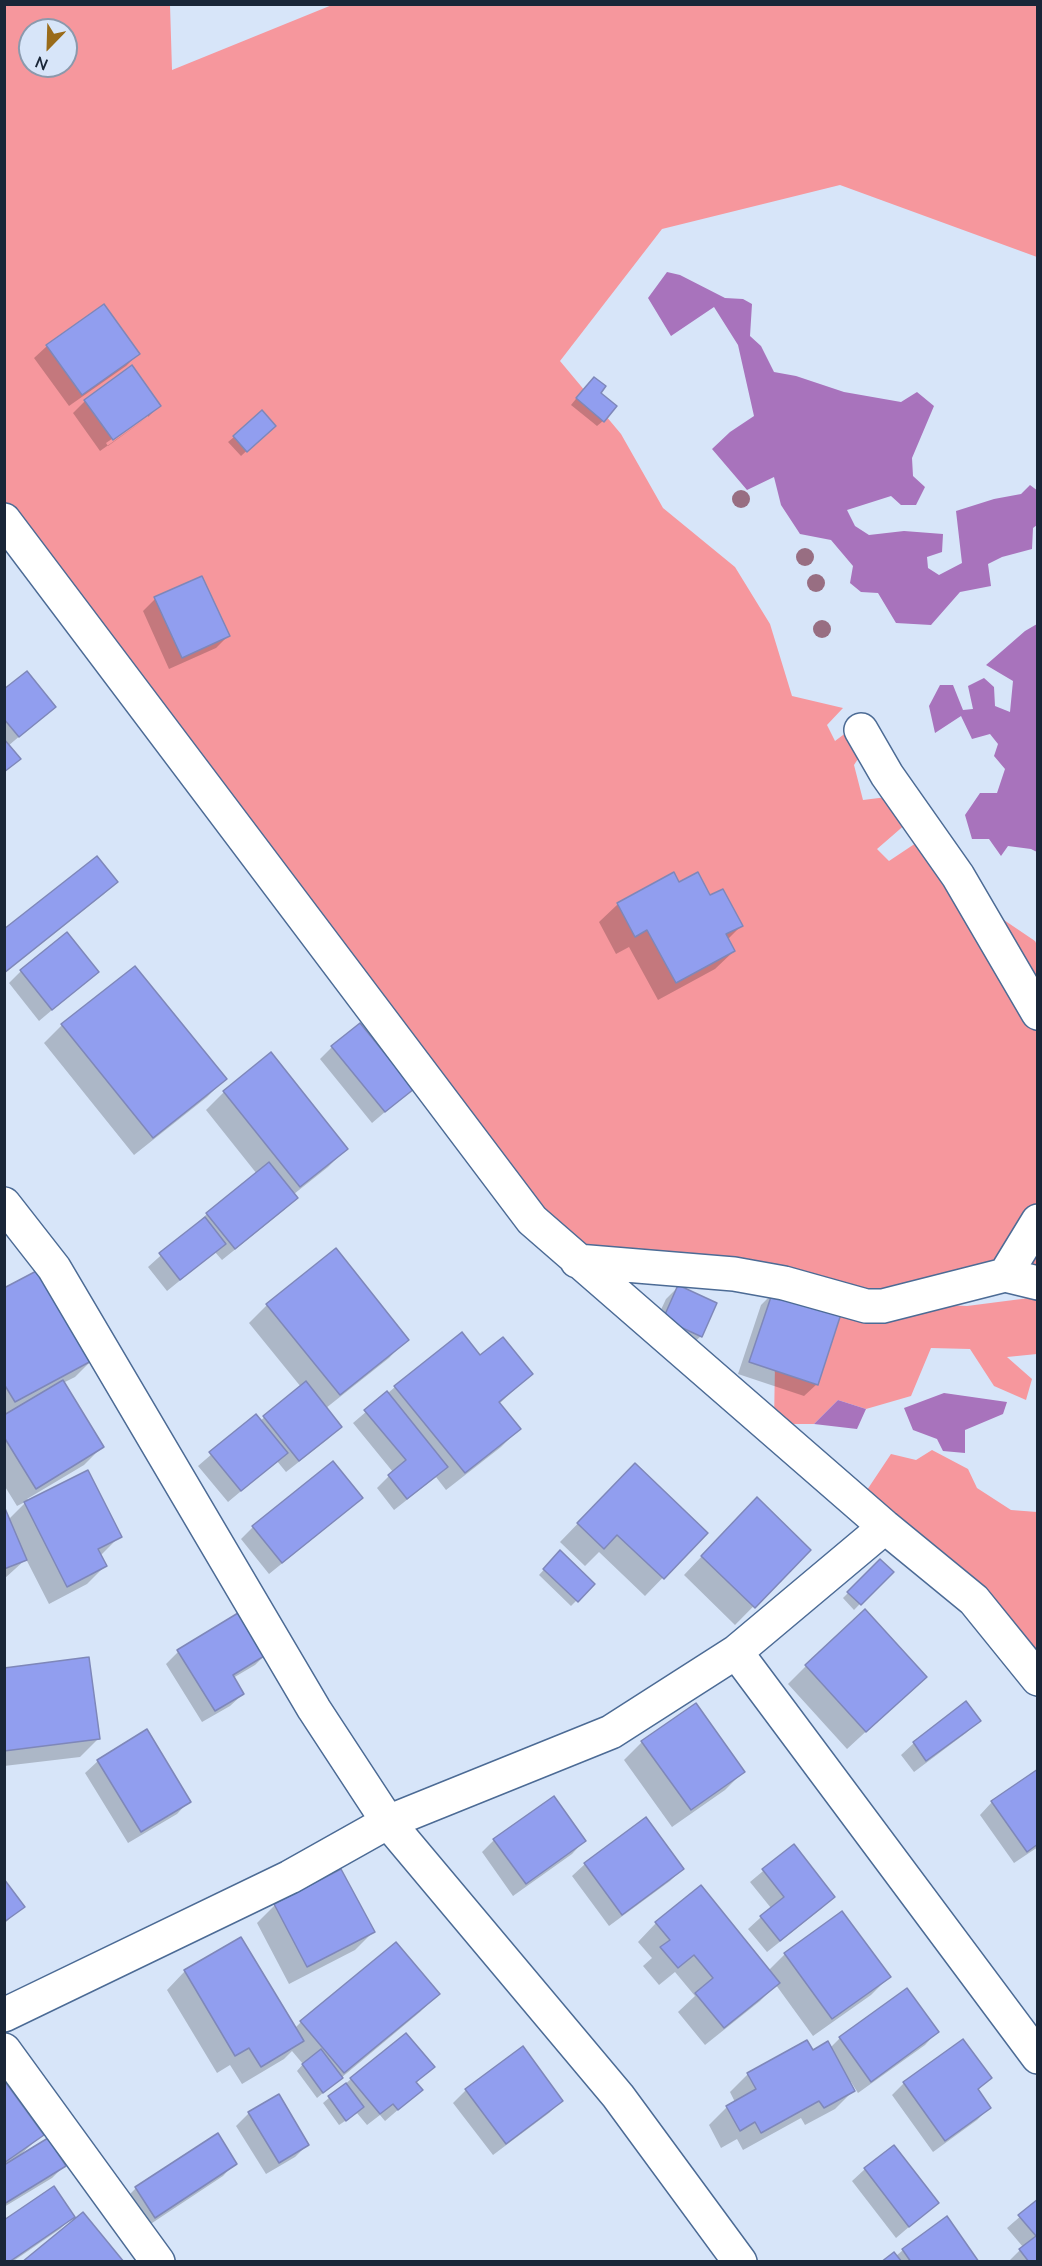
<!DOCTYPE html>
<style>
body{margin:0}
#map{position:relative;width:1042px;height:2266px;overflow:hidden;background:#d7e5f9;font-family:"Nunito Sans",sans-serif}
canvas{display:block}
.frame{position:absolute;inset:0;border:6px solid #192638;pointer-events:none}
.north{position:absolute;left:18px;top:18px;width:60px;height:60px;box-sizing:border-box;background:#d7e5f9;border:2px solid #8b99ac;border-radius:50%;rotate:203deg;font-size:16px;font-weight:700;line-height:24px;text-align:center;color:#192638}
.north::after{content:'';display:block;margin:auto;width:21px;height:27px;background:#996b1a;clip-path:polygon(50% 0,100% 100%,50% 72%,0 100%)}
</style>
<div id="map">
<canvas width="1042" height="2266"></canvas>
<div class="frame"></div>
<div class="north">N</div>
</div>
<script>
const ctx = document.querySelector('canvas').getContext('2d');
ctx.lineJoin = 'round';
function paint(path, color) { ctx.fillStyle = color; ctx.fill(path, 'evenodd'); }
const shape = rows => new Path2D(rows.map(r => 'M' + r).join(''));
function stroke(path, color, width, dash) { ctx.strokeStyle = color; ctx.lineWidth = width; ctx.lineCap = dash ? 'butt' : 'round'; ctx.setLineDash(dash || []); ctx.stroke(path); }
const green = shape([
 [74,4,170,5,172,70,332,5,1037,5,1037,257,840,185,662,229,560,361,621,434,663,508,735,567,770,624,792,696,843,708,827,725,835,741,859,723,863,751,854,765,863,800,903,795,907,823,877,849,889,861,925,837,969,860,966,901,998,916,1035,941,1038,947,1037,1273,1001,1263,868,1292,577,1248,545,1216,391,1015,5,504,5,5],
 [30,30,66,30,66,66,30,66],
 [1037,1297,1037,1354,1007,1357,1032,1379,1026,1400,994,1386,970,1349,931,1348,911,1396,866,1409,838,1400,814,1424,774,1424,775,1362,831,1300,967,1306],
 [932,1450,968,1469,977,1488,1011,1510,1037,1512,1037,1695,915,1548,861,1499,891,1454,916,1460]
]);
const water = shape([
 [667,272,680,275,725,298,743,299,752,304,750,336,761,346,774,372,796,376,844,392,901,402,917,392,934,406,912,458,913,476,925,487,916,505,901,505,891,496,847,510,855,526,869,535,904,531,943,534,942,552,927,557,928,568,939,575,962,563,956,511,994,499,1021,494,1030,485,1038,491,1037,525,1033,528,1032,549,1002,557,988,564,991,586,960,592,931,625,896,623,878,593,861,592,850,583,853,566,831,540,800,534,781,505,774,477,747,490,712,449,730,432,754,416,738,345,714,307,671,336,648,298],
 [1037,624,1037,852,1031,849,1008,846,1001,856,989,839,972,839,965,815,980,793,997,793,1005,769,994,756,998,744,990,734,972,739,961,716,935,733,929,706,940,685,953,685,963,710,973,709,968,686,984,678,994,687,995,706,1010,712,1013,681,986,665,1025,631],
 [944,1393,1007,1402,1003,1414,965,1430,965,1453,943,1451,937,1439,913,1430,904,1408],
 [838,1400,866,1409,857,1429,814,1424]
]);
const shadow = shape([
 [104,306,138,354,126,366,69,406,34,358,47,346],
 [588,384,598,393,603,421,597,426,571,405],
 [85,401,159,406,148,417,148,414,106,443,108,446,148,417,100,451,73,413],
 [268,431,241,456,228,442,234,437],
 [155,599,228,636,216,648,169,669,143,611],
 [4,690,54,707,8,746,19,759,4,773],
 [673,874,679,884,710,897,741,926,727,940,734,951,715,969,658,1000,629,947,616,954,599,922,618,904],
 [116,882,104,894,4,974,4,931],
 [21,971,97,972,39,1021,9,983],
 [62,1025,225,1079,207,1097,134,1155,44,1043],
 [332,1047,412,1089,372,1123,320,1059],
 [270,1054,346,1149,328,1167,294,1194,296,1197,284,1210,222,1260,215,1252,167,1291,148,1267,207,1214,257,1174,206,1110,224,1092],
 [678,1287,701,1336,688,1348,651,1331,666,1299],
 [4,1290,93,1359,75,1377,63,1383,103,1446,84,1465,27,1499,120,1536,100,1556,105,1566,87,1584,49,1604,26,1559,4,1579,4,1510,8,1520,27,1501,17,1506,4,1485],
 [773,1293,817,1384,804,1396,738,1374,761,1305],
 [267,1305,407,1339,389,1358,326,1408,340,1426,328,1439,286,1472,277,1461,228,1502,198,1466,256,1416,260,1421,301,1387,249,1323],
 [480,1357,531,1374,499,1404,519,1429,501,1447,446,1490,436,1477,394,1510,377,1488,393,1472,353,1423,395,1387],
 [617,1483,706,1533,645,1596,599,1552,585,1566,560,1542],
 [361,1498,348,1510,269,1574,241,1539,253,1527],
 [739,1517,809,1550,735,1625,684,1575],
 [560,1552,593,1584,571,1606,539,1575],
 [880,1561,891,1572,854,1610,843,1598],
 [178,1652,268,1652,255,1665,233,1678,243,1694,230,1706,202,1722,166,1664],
 [806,1666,925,1677,847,1749,788,1684],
 [4,1669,98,1739,80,1757,4,1766],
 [695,1705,743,1772,725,1790,672,1827,624,1760,642,1742],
 [979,1720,966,1733,914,1772,901,1755,914,1743],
 [98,1761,189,1801,177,1814,128,1843,85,1773],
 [1038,1771,1038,1847,1014,1863,980,1815,992,1802],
 [645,1819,682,1869,670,1881,609,1926,572,1876,585,1864],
 [494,1840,584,1841,572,1854,513,1896,482,1852],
 [793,1846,833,1897,821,1909,767,1952,748,1929,771,1908,750,1882],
 [4,1881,23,1906,4,1924],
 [701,1887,768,1971,785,1954,842,1913,889,1977,871,1995,813,2036,776,1985,760,2001,705,2045,678,2012,695,1996,675,1972,659,1985,643,1966,652,1958,638,1942,656,1923],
 [275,1905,373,1932,355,1950,289,1984,257,1923],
 [185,1971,294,2029,301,2022,438,1994,420,2012,317,2098,297,2071,303,2064,292,2051,284,2059,242,2084,230,2065,217,2073,167,1990],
 [906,1990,937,2032,925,2045,858,2093,851,2082,849,2083,853,2091,835,2109,805,2125,801,2118,743,2150,737,2139,721,2148,709,2125,727,2107,735,2102,730,2092,748,2074,830,2048,840,2038],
 [522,2049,561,2101,549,2113,493,2155,453,2103,466,2090],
 [433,2067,416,2083,421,2090,385,2121,380,2115,367,2125,357,2113,339,2125,323,2103,351,2079],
 [990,2078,977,2091,990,2107,977,2120,933,2152,892,2095,904,2083],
 [4,2083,42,2135,20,2155,21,2157,64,2166,52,2178,4,2207],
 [278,2096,307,2145,295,2157,266,2174,236,2126,249,2113],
 [235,2163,223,2176,143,2229,124,2200,136,2188],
 [865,2169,937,2203,896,2238,852,2181],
 [1038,2201,1038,2262,1008,2262,1023,2247,1007,2228],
 [73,2217,60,2229,12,2262,4,2262],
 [903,2250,977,2262,883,2262,896,2256]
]);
const building = shape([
 [104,304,140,354,82,395,46,345,104,304],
 [132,365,161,406,113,440,84,400,132,365],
 [594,377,606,386,601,393,617,406,604,422,576,398,594,377],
 [262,410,276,426,247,452,233,436,262,410],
 [202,576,230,636,182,658,154,597,202,576],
 [27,671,56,707,19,737,4,719,4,689,27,671],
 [4,739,21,759,4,772,4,739],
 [97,856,118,882,4,973,4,929,97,856],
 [674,872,679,882,698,872,710,895,723,889,743,926,726,934,735,951,676,983,647,930,635,937,617,903,674,872],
 [67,932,99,972,52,1010,20,970,67,932],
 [135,966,227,1079,153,1138,61,1024,135,966],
 [360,1023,414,1089,385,1112,331,1046,360,1023],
 [271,1052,348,1149,300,1187,223,1091,271,1052],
 [269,1162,298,1198,235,1249,206,1213,269,1162],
 [205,1217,226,1244,180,1280,159,1253,205,1217],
 [336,1248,409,1340,340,1395,266,1304,336,1248],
 [44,1267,95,1359,15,1402,4,1384,4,1288,44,1267],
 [678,1285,717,1303,702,1337,663,1319,678,1285],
 [773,1291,841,1314,818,1385,749,1362,773,1291],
 [462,1332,480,1355,503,1337,533,1374,499,1402,521,1429,465,1473,394,1386,462,1332],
 [63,1380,104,1447,36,1489,4,1437,4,1415,63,1380],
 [306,1381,342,1427,299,1461,263,1416,306,1381],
 [387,1391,448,1467,407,1499,388,1475,406,1460,364,1410,387,1391],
 [256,1414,288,1453,241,1491,209,1452,256,1414],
 [333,1461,363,1498,282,1563,252,1526,333,1461],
 [635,1463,708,1533,664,1579,617,1535,604,1549,577,1523,635,1463],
 [88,1470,122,1537,98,1549,107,1566,67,1587,24,1502,88,1470],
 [757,1497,811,1550,755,1608,701,1556,757,1497],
 [4,1506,27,1560,4,1569,4,1506],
 [560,1550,595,1584,578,1602,543,1569,560,1550],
 [880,1559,894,1572,861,1605,847,1592,880,1559],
 [865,1609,927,1677,866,1732,805,1665,865,1609],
 [243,1610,269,1653,233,1675,244,1694,215,1711,177,1650,243,1610],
 [89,1657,100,1739,4,1751,4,1668,89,1657],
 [966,1701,981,1721,926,1761,913,1742,966,1701],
 [696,1703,745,1772,691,1810,641,1741,696,1703],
 [147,1729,191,1802,141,1832,97,1760,147,1729],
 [1038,1769,1038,1844,1027,1852,991,1801,1038,1769],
 [554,1796,586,1841,526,1884,493,1839,554,1796],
 [646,1817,684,1869,622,1915,584,1863,646,1817],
 [794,1844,835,1897,780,1941,760,1916,784,1897,762,1869,794,1844],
 [341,1869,375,1932,307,1967,274,1904,341,1869],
 [4,1879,25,1907,4,1922,4,1879],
 [701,1885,780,1983,724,2028,695,1993,713,1978,694,1955,678,1968,660,1947,670,1940,655,1922,701,1885],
 [842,1911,891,1977,832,2019,784,1953,842,1911],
 [241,1937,304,2041,261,2067,249,2048,235,2056,184,1970,241,1937],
 [396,1942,440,1994,344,2073,300,2021,396,1942],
 [907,1988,939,2032,871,2082,839,2037,907,1988],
 [406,2033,435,2067,416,2082,423,2090,398,2110,393,2104,380,2114,350,2078,406,2033],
 [963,2039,992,2078,978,2089,991,2108,945,2141,903,2082,963,2039],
 [807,2040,813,2050,828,2041,855,2091,824,2108,819,2101,761,2133,755,2122,740,2131,726,2106,756,2089,747,2073,807,2040],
 [523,2046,563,2101,506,2144,465,2089,523,2046],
 [321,2049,343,2078,323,2093,302,2064,321,2049],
 [4,2080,44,2135,4,2163,4,2080],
 [346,2083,364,2107,346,2121,328,2096,346,2083],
 [279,2094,309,2145,279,2163,248,2112,279,2094],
 [218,2133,237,2164,155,2218,135,2187,218,2133],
 [48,2138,66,2166,4,2204,4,2165,48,2138],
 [894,2145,939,2203,909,2227,864,2168,894,2145],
 [54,2186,75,2217,9,2262,4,2262,4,2220,54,2186],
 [1038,2199,1038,2262,1029,2262,1019,2249,1036,2236,1018,2215,1038,2199],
 [83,2212,124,2262,22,2262,83,2212],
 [947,2216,979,2262,911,2262,902,2249,947,2216],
 [894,2252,902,2262,881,2262,894,2252]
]);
const minor = shape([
 [4,520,532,1220,885,1527,974,1600,1038,1679],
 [861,730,887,775,958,876,1038,1013],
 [4,1204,54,1268,314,1709,388,1822,618,2096,740,2262],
 [577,1261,734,1274,784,1283,866,1306,883,1306,1005,1275,1038,1283],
 [1005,1275,1038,1221],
 [736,1652,1038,2057],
 [4,2015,290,1877,388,1822,611,1732,736,1652,885,1527],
 [4,2050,158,2262]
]);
const trees = [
 [741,499],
 [805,557],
 [816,583],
 [822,629]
];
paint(green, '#f6979d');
paint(water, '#a873bc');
paint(shadow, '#0003');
paint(building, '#919eef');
stroke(building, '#7e87b9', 1.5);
stroke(minor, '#4c6b95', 36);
stroke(minor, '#fff', 33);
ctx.fillStyle = '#986e82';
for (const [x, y] of trees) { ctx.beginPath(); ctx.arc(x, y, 9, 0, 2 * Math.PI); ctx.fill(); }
</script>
